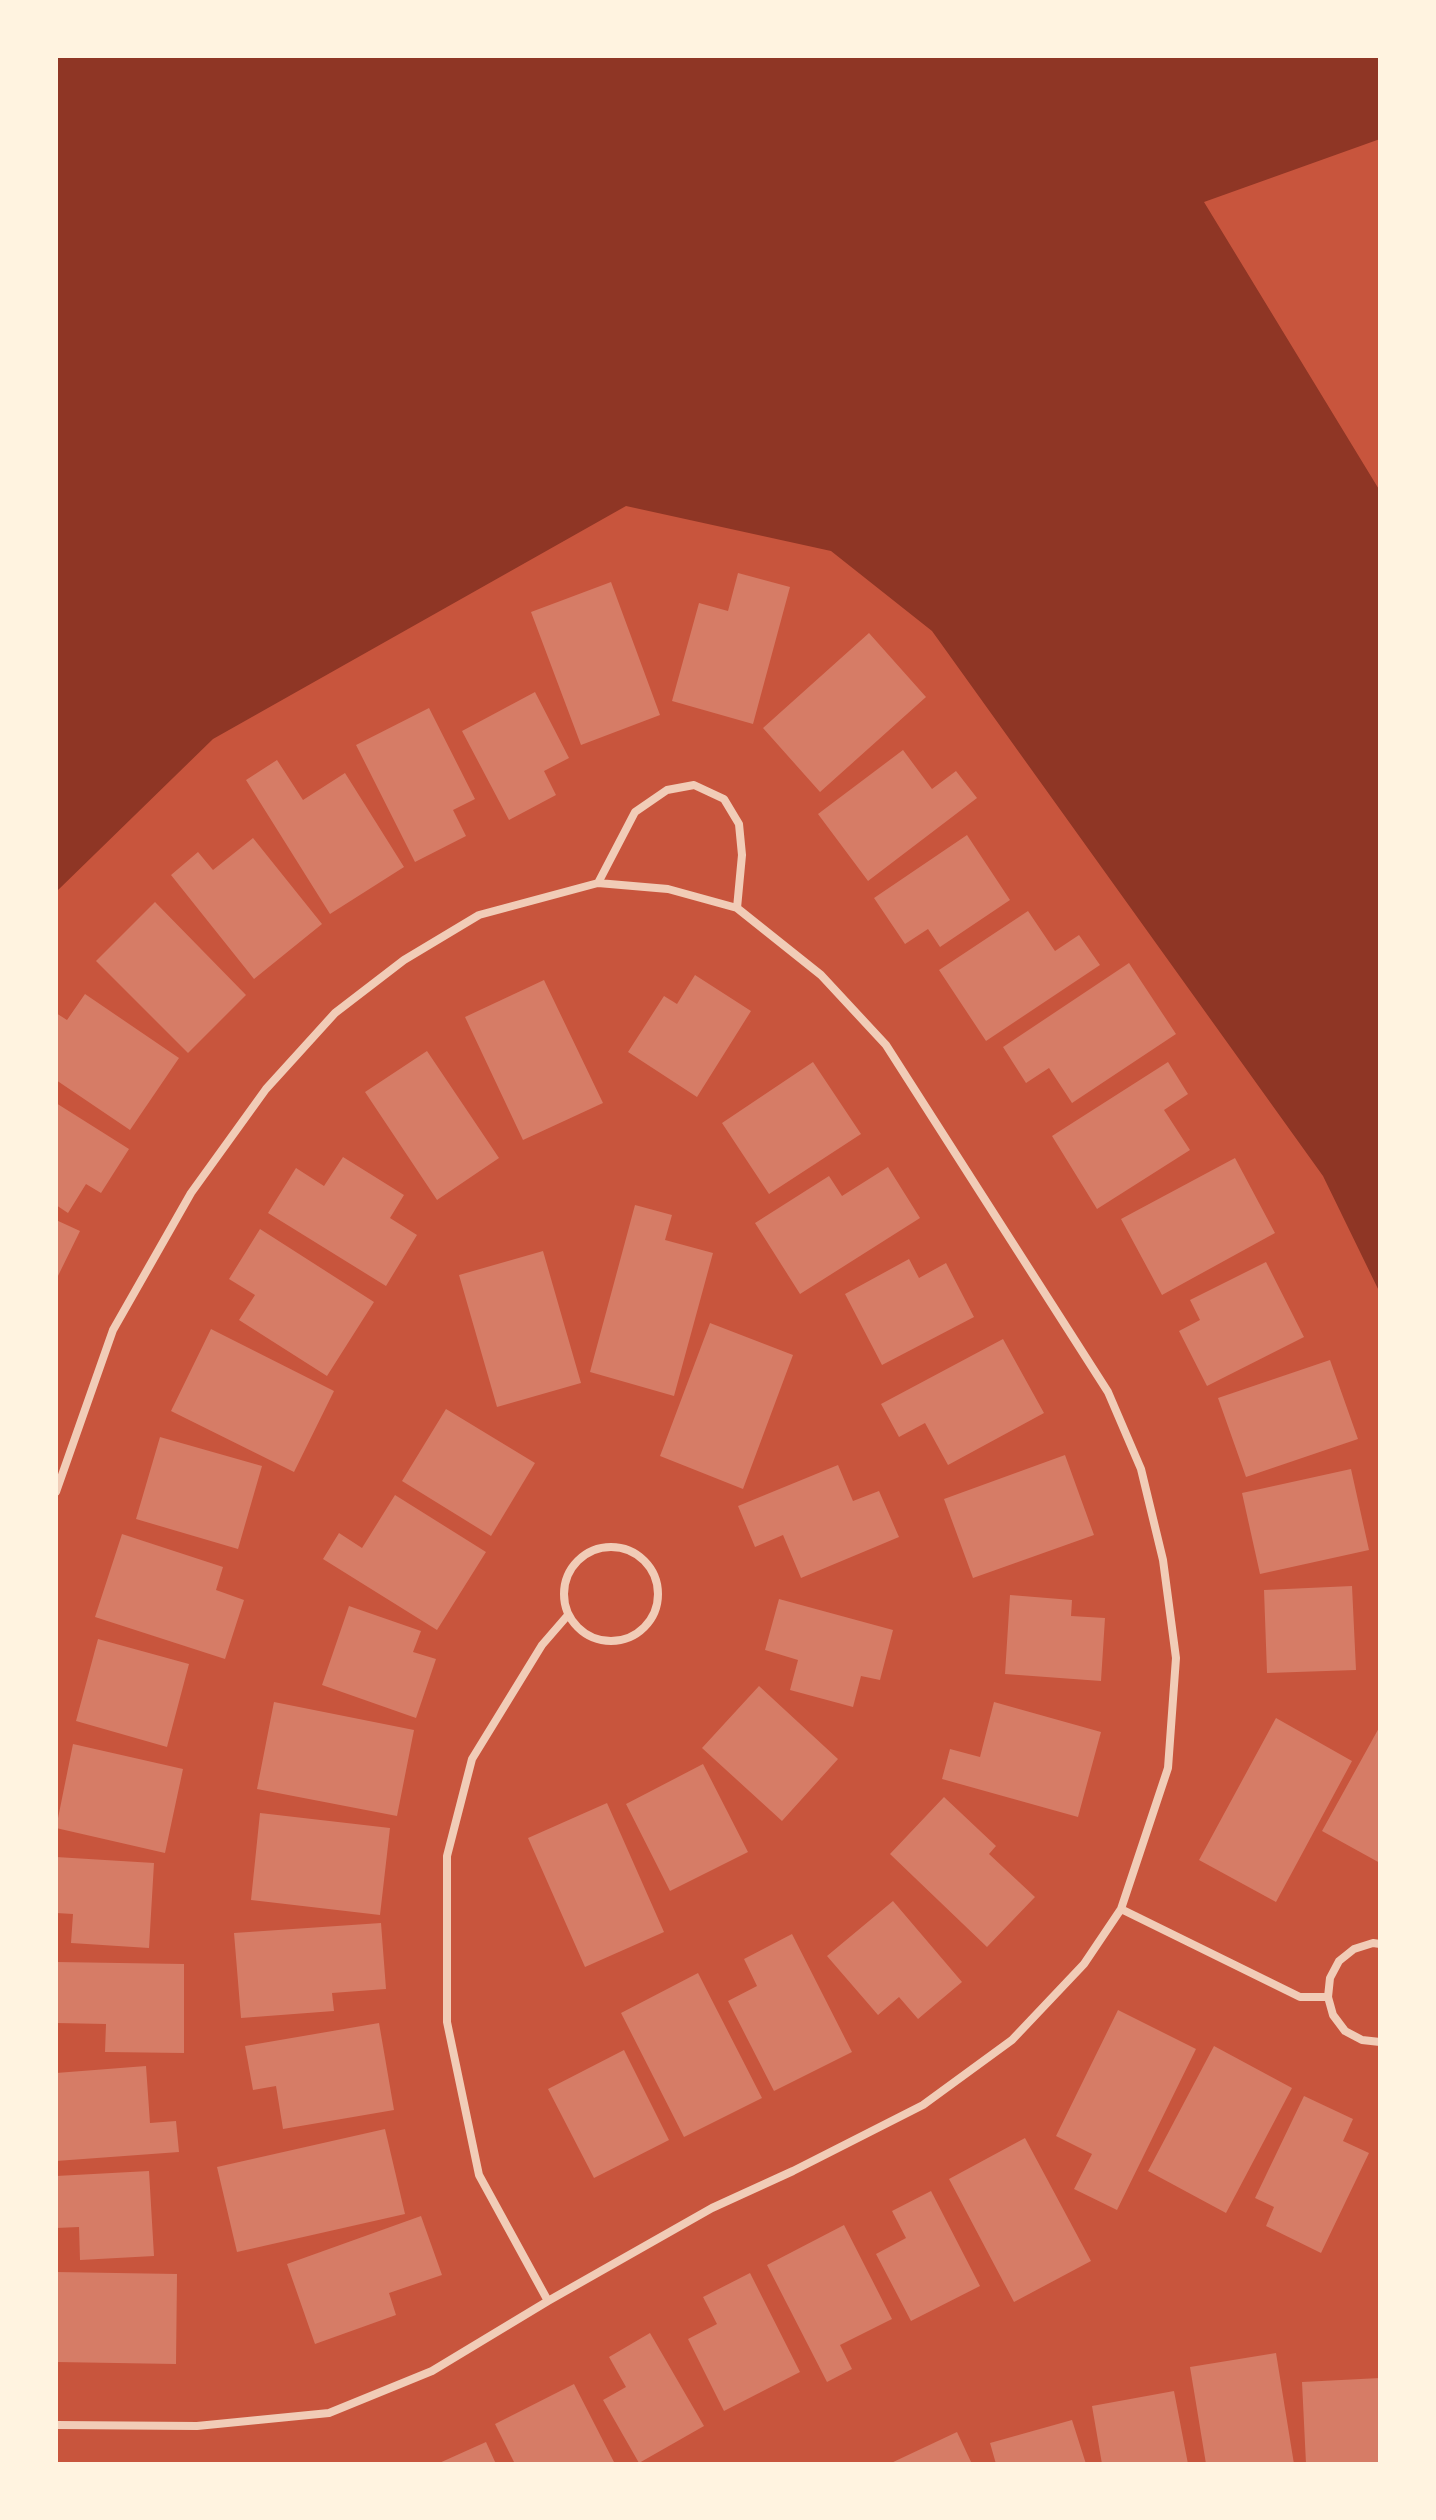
<!DOCTYPE html>
<style>
body{margin:0}
#map{position:relative;width:1436px;height:2520px;overflow:hidden;background:#c8553d;font-family:"Asap Condensed",sans-serif}
canvas{display:block}
.frame{position:absolute;inset:0;border:58px solid #fff3e0;pointer-events:none}
</style>
<div id="map">
<canvas width="1436" height="2520"></canvas>
<div class="frame"></div>
</div>
<script>
const ctx = document.querySelector('canvas').getContext('2d');
ctx.lineJoin = 'round';
function paint(path, color) { ctx.fillStyle = color; ctx.fill(path, 'evenodd'); }
const shape = rows => new Path2D(rows.map(r => 'M' + r).join(''));
function stroke(path, color, width, dash) { ctx.strokeStyle = color; ctx.lineWidth = width; ctx.lineCap = dash ? 'butt' : 'round'; ctx.setLineDash(dash || []); ctx.stroke(path); }
const water = shape([
 [56,56,1380,56,1380,139,1204,202,1380,491,1380,1293,1323,1176,932,631,831,551,626,506,213,739,56,892]
]);
const building = shape([
 [738,573,790,587,753,724,672,701,699,603,728,611],
 [611,582,660,715,581,745,531,612],
 [869,633,926,697,820,792,763,728],
 [535,692,569,758,544,771,556,795,509,820,462,731],
 [429,708,475,799,453,810,466,836,415,862,356,745],
 [903,750,932,789,956,771,977,798,868,881,818,814],
 [277,760,303,800,345,773,404,867,330,914,246,780],
 [967,835,1010,900,940,947,928,929,905,944,874,898],
 [253,838,322,924,254,979,171,875,198,852,213,870],
 [155,902,246,995,188,1053,96,961],
 [1028,911,1055,951,1079,935,1100,965,986,1041,939,970],
 [1129,963,1176,1034,1072,1103,1049,1068,1026,1083,1003,1047],
 [695,975,751,1011,697,1097,628,1052,664,996,677,1004],
 [544,980,603,1103,523,1140,465,1017],
 [85,994,179,1058,130,1130,56,1080,56,1013,67,1020],
 [427,1051,499,1158,437,1200,365,1092],
 [813,1062,861,1134,769,1194,722,1123],
 [1168,1062,1188,1094,1164,1110,1190,1150,1097,1209,1052,1136],
 [56,1103,129,1149,101,1193,86,1184,68,1213,56,1205],
 [343,1157,404,1195,390,1218,417,1235,386,1286,268,1213,296,1168,324,1186],
 [1235,1158,1275,1233,1162,1295,1121,1219],
 [888,1167,920,1218,800,1294,755,1223,829,1176,842,1196],
 [635,1205,672,1215,665,1240,713,1253,674,1396,590,1372],
 [56,1220,80,1231,56,1280],
 [260,1229,374,1302,327,1376,239,1320,255,1295,229,1279],
 [543,1251,581,1383,497,1407,459,1275],
 [909,1259,919,1278,946,1263,974,1317,882,1365,845,1294],
 [1266,1262,1304,1337,1207,1386,1179,1331,1200,1320,1190,1300],
 [710,1323,793,1355,743,1489,660,1456],
 [211,1329,334,1391,294,1472,171,1411],
 [1003,1339,1044,1413,948,1465,925,1423,899,1437,881,1404],
 [1330,1360,1358,1439,1246,1477,1218,1398],
 [446,1409,535,1463,491,1536,402,1481],
 [160,1437,262,1466,238,1549,136,1519],
 [1065,1455,1094,1535,973,1578,944,1499],
 [838,1465,853,1501,879,1491,899,1537,801,1578,783,1535,755,1547,738,1506],
 [1351,1469,1369,1550,1260,1574,1242,1493],
 [395,1495,486,1552,437,1630,323,1559,339,1533,362,1548],
 [122,1534,223,1567,216,1590,244,1600,225,1659,95,1617],
 [1352,1586,1356,1670,1267,1673,1264,1590],
 [1010,1595,1072,1600,1071,1616,1105,1618,1101,1681,1005,1674],
 [779,1599,893,1630,880,1680,861,1676,853,1707,790,1690,798,1660,765,1650],
 [349,1606,421,1631,413,1652,436,1659,416,1718,322,1685],
 [98,1639,189,1664,167,1747,76,1721],
 [759,1686,838,1759,782,1821,702,1748],
 [274,1702,414,1730,397,1816,257,1789],
 [994,1702,1101,1732,1078,1817,942,1779,950,1749,980,1757],
 [1276,1718,1352,1761,1276,1902,1199,1860],
 [1380,1726,1380,1863,1322,1831],
 [73,1744,183,1769,165,1853,56,1828],
 [703,1764,748,1852,670,1891,626,1804],
 [944,1797,996,1846,989,1854,1035,1897,987,1947,890,1854],
 [607,1803,664,1932,585,1967,528,1838],
 [260,1813,390,1828,380,1915,251,1900],
 [56,1857,154,1863,149,1948,71,1943,73,1914,56,1913],
 [893,1901,962,1982,918,2019,899,1997,878,2015,827,1956],
 [381,1923,386,1989,332,1993,334,2011,241,2018,234,1933],
 [792,1934,852,2052,774,2091,728,2001,757,1986,744,1959],
 [56,1962,184,1964,184,2053,105,2052,106,2024,56,2023],
 [698,1973,762,2098,684,2137,621,2013],
 [1118,2010,1196,2049,1117,2210,1074,2189,1092,2154,1056,2136],
 [379,2023,394,2110,283,2129,276,2086,253,2090,245,2046],
 [1214,2046,1292,2088,1226,2213,1148,2171],
 [624,2050,669,2140,594,2178,548,2089],
 [146,2066,150,2123,176,2121,179,2152,56,2161,56,2073],
 [1304,2096,1353,2119,1343,2141,1369,2153,1321,2253,1266,2226,1274,2207,1255,2198],
 [385,2129,405,2214,237,2252,217,2167],
 [1025,2138,1091,2261,1014,2302,949,2179],
 [149,2171,154,2256,80,2260,79,2227,56,2228,56,2176],
 [931,2191,980,2286,911,2321,876,2254,906,2238,892,2211],
 [421,2216,442,2275,389,2293,396,2315,315,2344,287,2264],
 [844,2225,892,2319,840,2345,852,2369,827,2382,767,2265],
 [56,2272,177,2274,176,2364,56,2362],
 [750,2273,800,2372,724,2411,688,2339,717,2324,703,2297],
 [650,2333,704,2426,639,2463,603,2400,626,2387,609,2357],
 [1276,2353,1294,2464,1206,2464,1190,2367],
 [1380,2378,1380,2464,1306,2464,1302,2382],
 [574,2384,615,2464,515,2464,495,2424],
 [1174,2391,1188,2464,1102,2464,1092,2406],
 [1072,2420,1086,2464,996,2464,990,2443],
 [957,2432,972,2464,889,2464],
 [486,2442,496,2464,437,2464]
]);
const minor = shape([
 [598,883,635,812,667,790,694,785,724,799,739,824,742,855,737,908],
 [56,1492,113,1330,191,1193,266,1089,335,1013,404,960,479,915,598,883,668,889,737,908,821,975,886,1045,1108,1392,1141,1469,1163,1560,1176,1658,1168,1768,1121,1909,1084,1964,1012,2040,923,2105,793,2171,712,2208,548,2301,432,2371,329,2413,197,2426,56,2425],
 '564 1594a47 47 0 1 1 94 0a47 47 0 1 1-94 0Z',
 [1121,1909,1300,1997,1328,1997],
 [1380,1944,1373,1943,1354,1949,1339,1961,1330,1978,1328,1997,1333,2015,1345,2031,1362,2040,1380,2042],
 [548,2301,479,2175,447,2022,447,1856,472,1759,542,1645,568,1615]
]);
paint(water, '#8f3625');
paint(building, '#d67c66');
stroke(minor, '#f1ccb7', 8);
</script>
